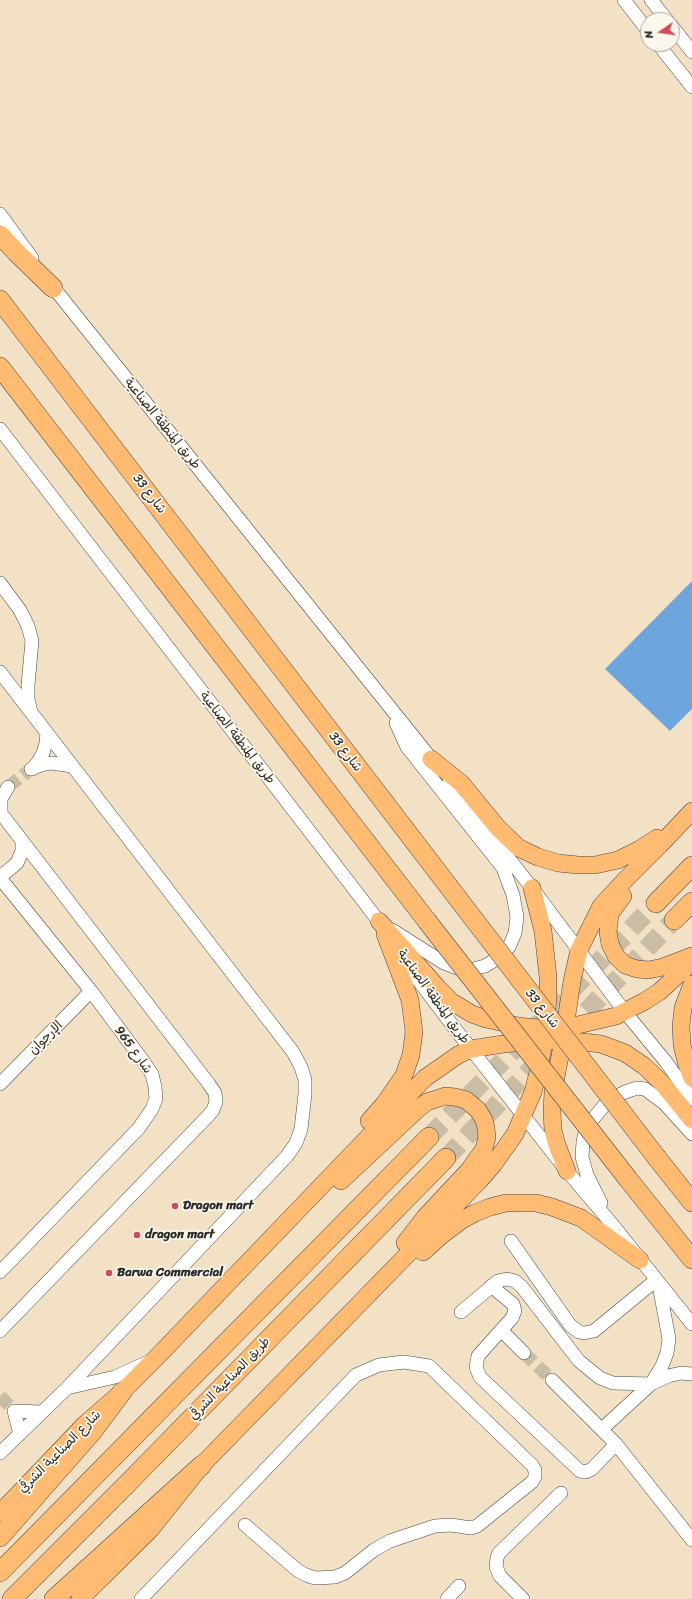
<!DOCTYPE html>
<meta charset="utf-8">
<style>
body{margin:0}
#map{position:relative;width:692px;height:1599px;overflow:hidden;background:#f2e1c4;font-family:Sriracha,sans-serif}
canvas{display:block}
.north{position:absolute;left:640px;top:12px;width:40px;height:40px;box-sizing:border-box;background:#fbf7ec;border:1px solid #a8a59f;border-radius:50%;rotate:257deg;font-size:11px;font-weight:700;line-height:16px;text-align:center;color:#2b2b2b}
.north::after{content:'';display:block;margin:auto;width:14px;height:18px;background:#d1495b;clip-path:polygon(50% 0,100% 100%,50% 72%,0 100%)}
</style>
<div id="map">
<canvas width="692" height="1599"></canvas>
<div class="north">N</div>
</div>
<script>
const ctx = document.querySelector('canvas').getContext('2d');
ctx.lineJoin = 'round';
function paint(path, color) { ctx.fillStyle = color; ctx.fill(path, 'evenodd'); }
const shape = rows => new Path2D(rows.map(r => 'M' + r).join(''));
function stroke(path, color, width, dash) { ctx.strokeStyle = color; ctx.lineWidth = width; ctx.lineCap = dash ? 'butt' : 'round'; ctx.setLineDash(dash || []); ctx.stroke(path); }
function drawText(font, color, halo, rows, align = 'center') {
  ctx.font = font + ' Sriracha,"Playpen Sans Arabic",sans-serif'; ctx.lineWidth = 3.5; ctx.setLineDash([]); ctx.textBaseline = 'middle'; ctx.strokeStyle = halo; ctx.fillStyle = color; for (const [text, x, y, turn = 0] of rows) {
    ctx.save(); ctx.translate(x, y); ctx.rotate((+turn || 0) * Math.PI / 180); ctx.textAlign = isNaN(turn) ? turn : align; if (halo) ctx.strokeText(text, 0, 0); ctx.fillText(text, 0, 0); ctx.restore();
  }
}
const water = shape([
 [692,581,692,709,670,731,605,669]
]);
const minorTunnel = shape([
 [8,787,31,769],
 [524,1353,552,1380],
 [0,1396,14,1411]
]);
const highwayTunnel = shape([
 [429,1137,656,903],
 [446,1158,674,920]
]);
const minor = shape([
 [624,0,648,31],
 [651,0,667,20],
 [672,26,692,52],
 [658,44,692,87],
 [0,214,32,258],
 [49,282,437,766],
 [0,429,384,928],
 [0,583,20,610,28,626,32,641,28,685,28,699,31,712],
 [0,672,293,1052,301,1067,305,1080,305,1094,301,1129,296,1143,287,1156,67,1388,0,1453],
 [31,769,41,765,51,763,72,766],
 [32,769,38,762,43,753,46,743,47,733],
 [449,782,532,888,625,1012,666,1062,692,1099],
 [0,812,209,1084,215,1093,216,1102,213,1110,208,1116,0,1331],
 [1,813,1,799,8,787],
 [0,877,17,863,22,851,22,841],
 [0,878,91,991,143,1061,152,1074,155,1087,156,1099,152,1109,139,1128,0,1272],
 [392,930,444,963,457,968,470,970,485,966,498,958,509,947,515,933,517,917,513,895,503,868,407,747,396,723],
 [404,958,418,980,456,1030,567,1171,612,1224,692,1324],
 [0,1084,91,991],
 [601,1203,587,1175,582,1157,583,1142,586,1127,608,1101,625,1092,637,1088,645,1089,664,1103,692,1134],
 [511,1241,570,1325,579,1332,584,1333,594,1331,656,1280],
 [491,1286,513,1304,515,1311,512,1318,478,1356,476,1367,480,1377,580,1471,586,1472,592,1469,616,1444],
 [461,1312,498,1281,507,1279,515,1281,522,1287,579,1361,600,1378,613,1383,651,1384,668,1376,681,1373,692,1374],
 [501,1330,524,1353],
 [552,1380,616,1444,692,1540],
 [67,1388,115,1377,148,1362],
 [602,1429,651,1384,662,1366,667,1353,669,1339,659,1285],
 [20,1434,14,1411,41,1412],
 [141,1599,356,1375,379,1365,404,1362,429,1366,532,1465,535,1470,535,1477,532,1482,477,1526,471,1528,451,1525,435,1526,390,1541,374,1550,345,1573,335,1577,315,1578,306,1575,297,1570,245,1525],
 [447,1599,459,1586],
 [523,1599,500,1576,496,1567,497,1558,499,1553,561,1493]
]);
const major = shape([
 [431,759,461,783,498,828,519,848,538,857,558,863,578,865,595,865,618,860,640,849,657,838],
 [623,896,610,914,608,932,610,944,616,956,625,965,637,969,649,970,663,967,692,956],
 [379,921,438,988,452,1002,472,1014,486,1019,518,1026,545,1029,565,1028,616,1016,645,1001,659,992,692,962],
 [692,984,683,1008,681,1026,682,1045,687,1065,692,1078],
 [369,1121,384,1104,404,1075,411,1055,414,1032,410,1000,385,934],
 [567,1171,557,1145,553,1130,552,1111,553,1092,563,1041,572,981,579,950,601,906,625,880,660,845,692,811],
 [341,1181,418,1109,427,1102,445,1096,455,1097,466,1100,478,1110,484,1120,486,1128,487,1137,484,1149,469,1170,425,1217,405,1243],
 [423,1252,442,1235,462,1220,475,1213,490,1207,506,1203,536,1203,552,1207,581,1218,640,1260],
 [0,1513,85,1424,122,1392,155,1359,425,1078,458,1055,471,1049,503,1044,544,1040,583,1042,601,1044,625,1053,644,1066,661,1082,692,1120],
 [80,1599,151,1529,202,1465,480,1180,493,1165,515,1134,533,1092,539,1069,544,1040,548,997,548,977,543,931,532,888]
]);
const highway = shape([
 [0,235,16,252,53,288],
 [0,300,456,896],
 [0,367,427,921],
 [656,903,692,866],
 [674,920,692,902],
 [657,1158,692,1202],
 [628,1179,692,1259],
 [0,1537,92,1432,122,1392],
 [0,1572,429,1137],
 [12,1599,127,1484,446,1158],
 [54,1599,202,1465]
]);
const highwayBridge = shape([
 [456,896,657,1158],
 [427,921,628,1179]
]);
const markers = [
 [175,1206,4,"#d1495b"],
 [137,1235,4,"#d1495b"],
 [109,1273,4,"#d1495b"]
];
const streetNames = [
 ["طريق المنطقة الصناعية",162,424,51],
 ["شارع 33",149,494,53],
 ["طريق المنطقة الصناعية",237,738,52],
 ["شارع 33",345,752,53],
 ["طريق المنطقة الصناعية",433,997,54],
 ["شارع 33",542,1009,52],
 ["الإرجوان",46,1038,-45],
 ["شارع 965",133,1050,55],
 ["طريق الصناعية الشرقي",230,1379,-46],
 ["شارع الصناعية الشرقي",60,1452,-45]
];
const poiNames = [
 ["Dragon mart",183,1206],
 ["dragon mart",145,1235],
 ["Barwa Commercial",117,1273]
];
paint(water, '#6da6dd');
stroke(minorTunnel, '#cabda5', 13, [13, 6]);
stroke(highwayTunnel, '#cabda5', 19, [19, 10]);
stroke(minor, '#494642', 14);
stroke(major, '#494642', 18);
stroke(highway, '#494642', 20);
stroke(minor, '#fff', 13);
stroke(major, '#ffbb71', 17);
stroke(highway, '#ffbb71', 19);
stroke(highwayBridge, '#494642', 20, []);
stroke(highwayBridge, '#ffbb71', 19);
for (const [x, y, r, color] of markers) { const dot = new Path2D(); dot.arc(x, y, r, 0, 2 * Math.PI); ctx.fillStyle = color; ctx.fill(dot); stroke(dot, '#fbf7ec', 1.5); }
drawText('13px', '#2b2b2b', '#fbf7ec', streetNames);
drawText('bold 13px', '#2b2b2b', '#fbf7ec', poiNames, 'left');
</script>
